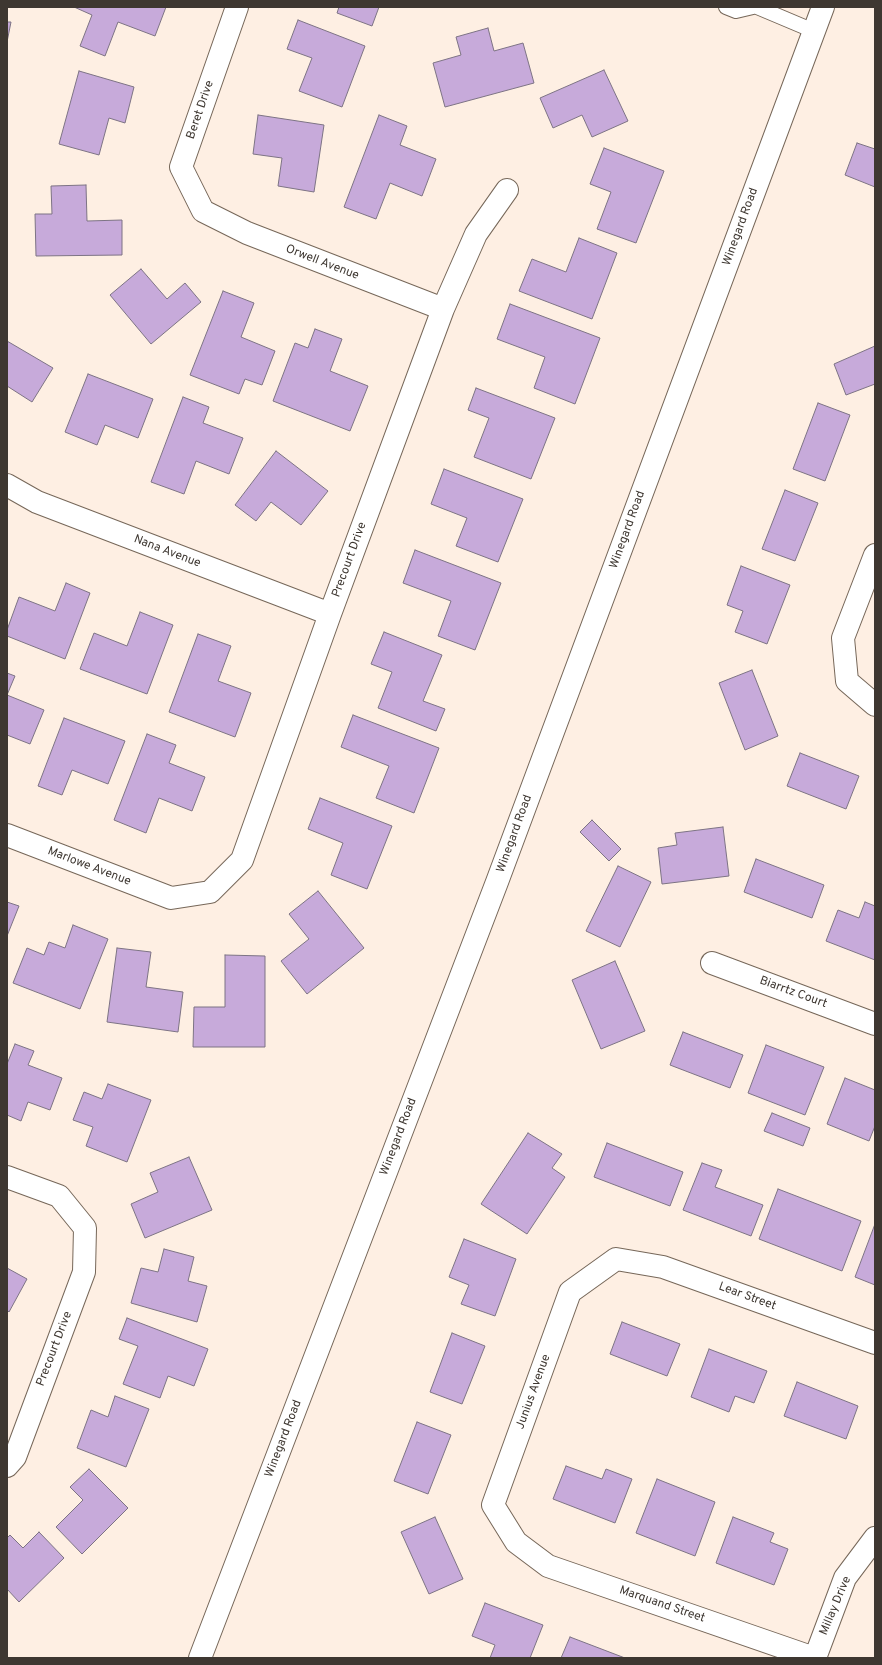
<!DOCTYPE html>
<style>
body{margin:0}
#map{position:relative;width:882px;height:1665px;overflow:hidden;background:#feefe3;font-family:Overpass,sans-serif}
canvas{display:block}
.frame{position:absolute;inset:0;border:8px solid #3e3731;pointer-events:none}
</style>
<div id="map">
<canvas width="882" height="1665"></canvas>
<div class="frame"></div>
</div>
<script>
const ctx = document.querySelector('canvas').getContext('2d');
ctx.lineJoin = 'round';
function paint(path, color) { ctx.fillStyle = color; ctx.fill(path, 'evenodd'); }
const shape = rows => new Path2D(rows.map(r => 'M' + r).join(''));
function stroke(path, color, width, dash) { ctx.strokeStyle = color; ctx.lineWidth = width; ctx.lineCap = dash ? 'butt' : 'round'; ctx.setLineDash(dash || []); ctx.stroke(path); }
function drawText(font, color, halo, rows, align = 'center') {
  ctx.font = font + ' Overpass,sans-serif'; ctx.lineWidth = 3; ctx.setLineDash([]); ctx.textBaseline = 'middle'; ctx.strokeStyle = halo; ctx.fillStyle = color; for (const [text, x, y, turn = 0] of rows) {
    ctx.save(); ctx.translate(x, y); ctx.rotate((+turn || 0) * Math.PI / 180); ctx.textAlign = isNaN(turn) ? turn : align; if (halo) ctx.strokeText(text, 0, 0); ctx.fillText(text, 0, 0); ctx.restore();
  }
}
const building = shape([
 [74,7,166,7,155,36,118,22,105,56,80,46,92,15,74,7],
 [339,7,379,7,372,26,337,13,339,7],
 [298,20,365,46,342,107,299,91,312,58,287,49,298,20],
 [7,22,11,22,7,42,7,22],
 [488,28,494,51,523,43,534,83,445,107,433,63,461,55,456,37,488,28],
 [604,70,628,121,592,137,582,115,553,128,540,98,604,70],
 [79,71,134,87,125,123,109,118,99,155,59,144,79,71],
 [258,115,324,125,314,192,278,186,282,158,253,154,258,115],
 [379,115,407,126,400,145,436,159,422,196,390,183,376,219,344,207,379,115],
 [857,143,875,149,875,187,845,175,857,143],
 [604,148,664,171,636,243,597,229,611,192,590,184,604,148],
 [86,185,87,221,122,220,122,255,36,256,35,214,52,214,51,186,86,185],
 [579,238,617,253,592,319,519,291,532,259,566,272,579,238],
 [141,269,167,299,185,283,201,302,151,344,110,295,141,269],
 [223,291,254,303,241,337,275,351,262,385,245,379,239,394,190,375,223,291],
 [510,304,600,338,575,404,534,388,545,357,497,339,510,304],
 [315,329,342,339,330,371,368,386,350,431,273,401,295,343,308,348,315,329],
 [7,341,53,368,32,402,7,386,7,341],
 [875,346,875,384,846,395,834,364,875,346],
 [88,374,153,399,138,438,105,425,97,445,65,432,88,374],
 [476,388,555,418,531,479,474,457,489,418,468,410,476,388],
 [183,397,209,407,203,423,243,438,229,474,196,461,184,494,151,482,183,397],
 [818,403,850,415,825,481,793,469,818,403],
 [276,451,328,491,301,525,271,502,256,521,235,505,276,451],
 [444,469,523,499,498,562,456,546,467,518,431,504,444,469],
 [785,490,818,503,795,561,762,549,785,490],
 [415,550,501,583,475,650,438,636,451,601,403,583,415,550],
 [741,566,790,585,767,644,735,632,743,611,727,605,741,566],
 [66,583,90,593,65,659,7,636,7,630,19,597,55,611,66,583],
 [140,612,173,625,147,694,80,669,94,633,127,646,140,612],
 [384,632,442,655,423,701,445,709,436,731,378,708,392,672,371,664,384,632],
 [198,634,231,646,218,681,251,693,235,737,169,712,198,634],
 [752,670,778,736,745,750,719,683,752,670],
 [7,673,15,676,7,695,7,673],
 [7,695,44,710,30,744,7,735,7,695],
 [353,715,439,748,414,813,376,798,389,766,341,747,353,715],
 [64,718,125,741,108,784,72,770,62,795,38,786,64,718],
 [147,734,176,745,169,763,205,777,192,811,159,798,146,833,114,820,147,734],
 [800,753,859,776,846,809,787,786,800,753],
 [320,798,392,826,367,889,331,875,343,843,308,829,320,798],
 [592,820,621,849,609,861,580,832,592,820],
 [723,827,729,876,662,884,658,848,677,845,675,833,723,827],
 [756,859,824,885,812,918,744,892,756,859],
 [618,866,651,882,620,947,586,931,618,866],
 [318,891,364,948,307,994,281,961,309,939,289,914,318,891],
 [7,902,19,906,7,936,7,902],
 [865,902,875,906,875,960,826,941,838,910,859,918,865,902],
 [73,925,108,939,80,1009,13,983,27,948,44,955,49,942,65,948,73,925],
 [117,948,151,952,146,987,183,992,178,1032,107,1022,117,948],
 [225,955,265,956,265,1047,193,1047,194,1007,225,1007,225,955],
 [615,961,645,1031,601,1049,572,980,615,961],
 [683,1032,743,1055,730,1088,670,1065,683,1032],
 [15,1044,34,1051,28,1065,62,1078,50,1110,28,1102,21,1121,7,1115,7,1064,15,1044],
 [766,1045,824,1067,805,1115,748,1093,766,1045],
 [845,1078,875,1090,875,1126,869,1141,827,1124,845,1078],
 [108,1084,151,1100,127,1162,86,1146,93,1127,73,1120,84,1092,102,1099,108,1084],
 [772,1113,810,1128,803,1146,764,1131,772,1113],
 [528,1133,562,1154,552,1168,565,1177,527,1234,481,1204,528,1133],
 [607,1143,683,1172,670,1206,594,1177,607,1143],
 [189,1157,212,1210,145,1238,131,1204,158,1192,150,1173,189,1157],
 [702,1163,722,1170,715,1187,763,1205,751,1236,683,1210,702,1163],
 [778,1189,861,1221,842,1271,759,1239,778,1189],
 [875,1224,875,1285,855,1277,875,1224],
 [464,1239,516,1259,495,1316,461,1304,469,1285,449,1277,464,1239],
 [164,1249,194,1257,188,1281,207,1286,197,1322,131,1303,141,1268,158,1272,164,1249],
 [7,1268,27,1279,9,1312,7,1310,7,1268],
 [127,1318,208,1349,194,1386,168,1376,160,1398,123,1384,138,1346,119,1339,127,1318],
 [622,1322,680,1344,667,1376,610,1354,622,1322],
 [452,1333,485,1346,462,1404,430,1392,452,1333],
 [709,1349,767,1371,754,1403,735,1396,729,1412,691,1397,709,1349],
 [797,1382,858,1406,846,1439,784,1416,797,1382],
 [115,1396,149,1409,126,1467,77,1448,91,1410,108,1417,115,1396],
 [417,1422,451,1435,428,1494,394,1481,417,1422],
 [566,1466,602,1479,606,1469,632,1479,615,1523,553,1499,566,1466],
 [89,1469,128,1508,82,1554,56,1527,83,1500,70,1487,89,1469],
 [657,1479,715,1502,695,1556,636,1533,657,1479],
 [435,1517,463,1579,429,1594,401,1532,435,1517],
 [733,1517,774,1533,770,1542,788,1549,774,1585,716,1563,733,1517],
 [39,1532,64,1558,19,1602,7,1589,7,1538,10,1535,23,1548,39,1532],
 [485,1603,543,1625,530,1658,490,1658,495,1645,472,1636,485,1603],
 [570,1637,625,1658,561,1658,570,1637]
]);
const lane = shape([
 [726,7,736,11,753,7],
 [757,7,814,31]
]);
const street = shape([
 [237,7,181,167,203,211,247,233,443,309],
 [7,485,37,502,330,614],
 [875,555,843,638,847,681,875,705],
 [7,835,171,898,210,892,242,860,330,614,443,309,476,234,507,190],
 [712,963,875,1024],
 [7,1177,59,1196,85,1228,84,1272,15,1457,7,1466],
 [814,1658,548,1566,516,1542,493,1505,570,1292,616,1259,663,1267,875,1343],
 [815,1658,845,1578,875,1538]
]);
const secondary = shape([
 [200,1658,497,882,823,7]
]);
const streetNames = [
 ["Beret Drive",201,110,-71],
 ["Winegard Road",741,227,-70],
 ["Orwell Avenue",322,263,21],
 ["Winegard Road",628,530,-70],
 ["Nana Avenue",167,552,21],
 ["Precourt Drive",350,560,-70],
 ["Winegard Road",515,834,-70],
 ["Marlowe Avenue",89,867,21],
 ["Biarrtz Court",793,993,20],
 ["Winegard Road",399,1137,-69],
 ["Lear Street",747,1297,20],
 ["Precourt Drive",55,1349,-69],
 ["Junius Avenue",534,1392,-70],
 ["Winegard Road",284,1439,-69],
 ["Marquand Street",662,1605,19],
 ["Millay Drive",836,1606,-67]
];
paint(building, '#c7aada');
stroke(building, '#7d7384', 1);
stroke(lane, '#766759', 16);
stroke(street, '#766759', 24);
stroke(secondary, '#766759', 24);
stroke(lane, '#fff', 14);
stroke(street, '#fff', 22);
stroke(secondary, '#fff', 22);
drawText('12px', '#3e3731', '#fff', streetNames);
</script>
